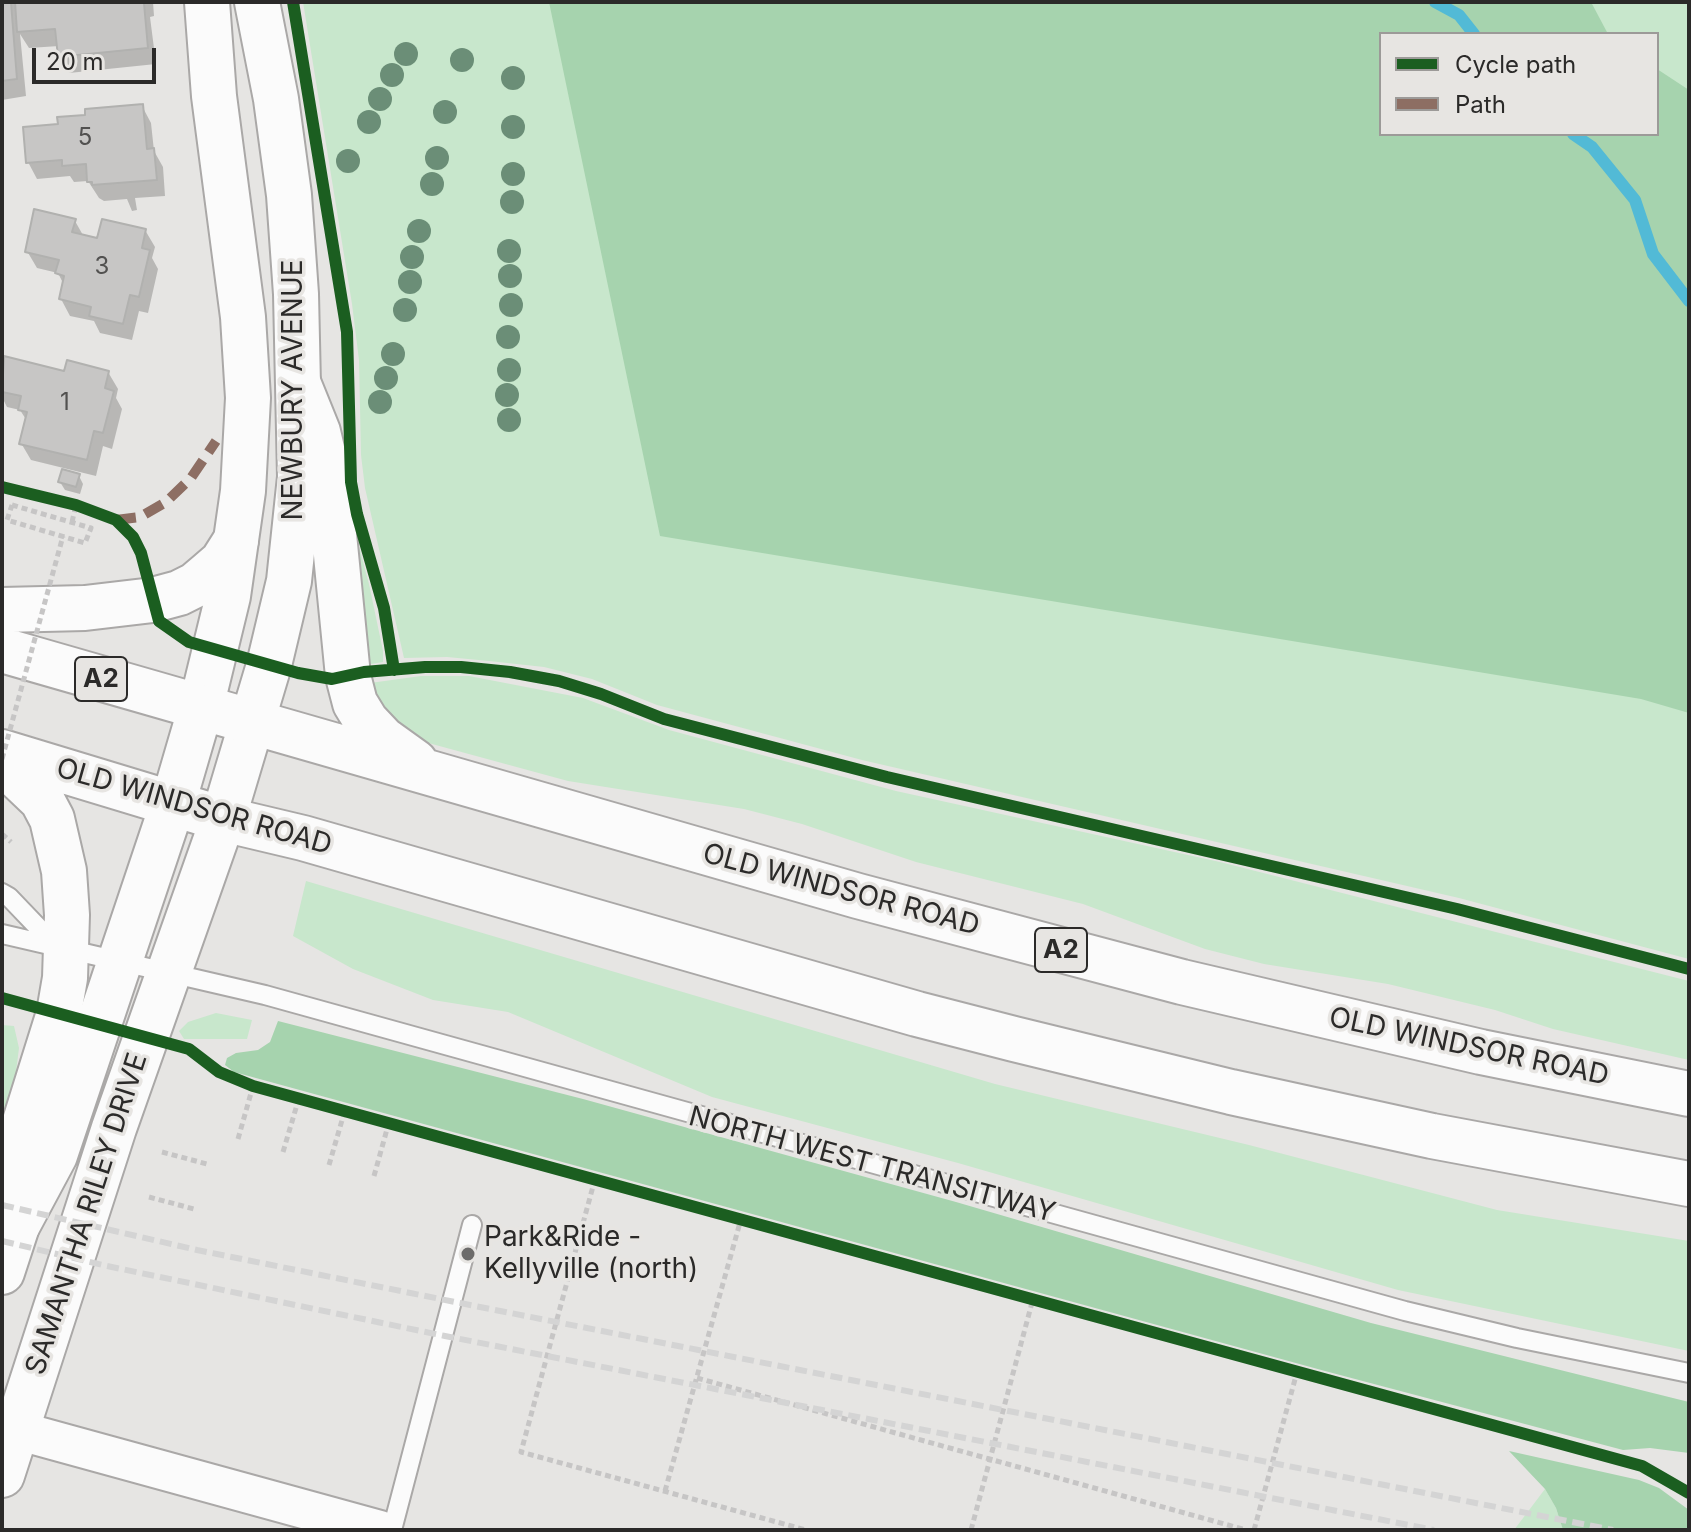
<!DOCTYPE html>
<style>
body{margin:0}
#map{position:relative;width:1691px;height:1532px;overflow:hidden;background:#e6e5e3;font-family:Inter,sans-serif}
canvas{display:block}
.frame{position:absolute;inset:0;border:4px solid #2b2a29;pointer-events:none}
.legend{position:absolute;left:1379px;top:32px;width:280px;height:104px;box-sizing:border-box;background:#e7e5e2;border:2px solid #9c9a98;margin:0;padding:10px 14px;list-style:none;font-size:24px;color:#2b2a29}
.legend li{display:flex;align-items:center;gap:16px;height:40px}
.legend b{width:40px;border:2px solid #9c9a98}
.scale{position:absolute;left:32px;top:48px;width:124px;height:36px;box-sizing:border-box;border:4px solid #2b2a29;border-top:0;padding-left:10px;font-size:24px;line-height:28px;white-space:nowrap;color:#2b2a29;-webkit-text-stroke:6px #e7e5e2;paint-order:stroke}
</style>
<div id="map">
<canvas width="1691" height="1532"></canvas>
<div class="frame"></div>
<ul class="legend">
<li><b style="height:10px;background:#1b5e20"></b>Cycle path</li>
<li><b style="height:10px;background:#8d6e63"></b>Path</li>
</ul>
<div class="scale">20 m</div>
</div>
<script>
const ctx = document.querySelector('canvas').getContext('2d');
ctx.lineJoin = 'round';
function paint(path, color) { ctx.fillStyle = color; ctx.fill(path, 'evenodd'); }
const shape = rows => new Path2D(rows.map(r => 'M' + r).join(''));
function stroke(path, color, width, dash) { ctx.strokeStyle = color; ctx.lineWidth = width; ctx.lineCap = dash ? 'butt' : 'round'; ctx.setLineDash(dash || []); ctx.stroke(path); }
function drawText(font, color, halo, rows, align = 'center') {
  ctx.font = font + ' Inter,sans-serif'; ctx.lineWidth = 7; ctx.setLineDash([]); ctx.textBaseline = 'middle'; ctx.strokeStyle = halo; ctx.fillStyle = color; for (const [text, x, y, turn = 0] of rows) {
    ctx.save(); ctx.translate(x, y); ctx.rotate((+turn || 0) * Math.PI / 180); ctx.textAlign = isNaN(turn) ? turn : align; if (halo) ctx.strokeText(text, 0, 0); ctx.fillText(text, 0, 0); ctx.restore();
  }
}
const green = shape([
 [303,2,1689,2,1689,959,1459,898,862,760,657,705,592,679,544,667,489,661,447,657,404,658,365,488,361,455,359,360,352,304],
 [1381,34,1657,34,1657,134,1381,134],
 [345,494,369,584,383,651,383,662,365,665],
 [421,676,469,676,583,698,669,730,896,791,1220,862,1689,981,1689,1060,1553,1029,1495,1010,1388,984,1264,964,1205,949,1083,904,916,862,802,824,744,809,568,781,421,741,386,721,370,683],
 [306,881,995,1084,1249,1145,1497,1210,1689,1241,1689,1351,1398,1290,958,1163,712,1097,508,1012,433,1000,353,969,293,936],
 [216,1013,252,1020,247,1039,184,1039,179,1031,188,1022],
 [2,1025,14,1026,19,1048,14,1088,2,1128],
 [1545,1489,1556,1508,1563,1530,1514,1530]
]);
const forest = shape([
 [549,2,1591,2,1608,34,1381,34,1381,134,1657,134,1657,69,1689,90,1689,713,1641,699,660,536],
 [278,1021,583,1099,956,1202,1371,1323,1689,1402,1689,1453,1650,1448,1623,1450,1325,1371,234,1072,225,1065,227,1058,236,1053,258,1050,270,1042],
 [1509,1451,1639,1480,1659,1488,1689,1510,1689,1530,1563,1530,1556,1508,1545,1489]
]);
const shadow = shape([
 [2,2,14,2,17,9,17,2,153,2,154,16,150,17,156,64,69,73,60,56,59,46,29,48,20,34,26,96,2,100],
 [142,106,151,123,154,151,163,167,165,196,135,198,137,210,132,211,127,199,104,201,99,198,88,181,74,182,70,176,37,179,28,162,60,126],
 [75,221,84,237,99,240,145,230,155,247,152,258,158,269,148,313,139,311,132,340,100,333,94,321,70,316,61,299,64,285,58,273,37,268,27,251],
 [6,358,66,373,108,372,118,389,116,398,122,409,112,449,103,446,96,476,31,460,21,443,27,421,20,410,7,407,2,397,2,373],
 [79,476,83,484,80,494,65,490,60,482]
]);
const stream = shape([
 [1435,2,1459,15,1474,34],
 [1573,134,1592,147,1635,200,1653,254,1689,301]
]);
const building = shape([
 [2,2,11,2,17,79,2,81,2,2],
 [15,2,144,3,148,48,58,57,55,29,17,32,15,2],
 [143,104,147,149,154,148,157,180,92,185,92,182,87,182,86,164,62,166,62,160,26,163,23,127,58,124,57,117,85,115,85,109,143,104],
 [34,209,76,219,72,232,97,238,102,219,146,229,142,248,150,250,139,297,130,295,123,324,89,316,91,307,59,299,64,276,55,273,59,260,25,252,34,209],
 [4,356,64,371,67,360,109,371,105,388,114,391,103,433,94,431,87,460,19,444,27,412,18,410,21,396,2,392,4,356],
 [62,469,80,474,76,487,58,482,62,469]
]);
const path = shape([
 [12,505,91,528,85,543,7,520,12,505],
 [72,522,76,505],
 [2,834,11,842],
 [238,1139,253,1086],
 [162,1152,207,1164],
 [283,1152,299,1098],
 [329,1165,345,1110],
 [374,1176,389,1122],
 [595,1179,521,1452,806,1530],
 [149,1197,194,1209],
 [697,1378,1246,1530],
 [665,1491,741,1219],
 [971,1530,1033,1299],
 [1254,1530,1297,1372]
]);
const service = shape([
 [2,893,9,897,55,945],
 [2,934,265,995,1405,1311,1517,1338,1689,1373],
 [392,1530,472,1225]
]);
const minor = shape([
 [16,1430,380,1530]
]);
const secondary = shape([
 [2,1272,17,1226,55,1155,173,803,201,707,228,596,243,491,248,398,243,317,214,96,207,2],
 [2,1475,114,1128,223,819,269,665,289,581,300,477,296,294,289,195,276,99,257,2]
]);
const trunk = shape([
 [299,385,318,432,328,474,348,676,355,703,366,721,383,739,415,762],
 [2,610,85,608,153,600,179,593,195,585,208,574,222,562,236,540],
 [2,650,858,896,1182,982,1481,1052,1689,1094],
 [2,752,223,819,303,838,917,1014,1014,1039,1231,1092,1432,1136,1689,1184],
 [2,762,42,800,52,819,64,871,67,915,65,978,59,1013,18,1144,17,1226]
]);
const rail = shape([
 [2,1205,197,1250,480,1307,1613,1530],
 [2,1241,107,1266,445,1336,1434,1530]
]);
const pathBridge = shape([
 [2,759,63,536]
]);
const quiet = shape([
 [116,520,140,517,166,502,191,478,216,441]
]);
const cycleway = shape([
 [293,2,347,332,351,482,357,514,384,608,394,670],
 [2,487,76,505,116,520,133,537,141,553,159,621,189,642,298,673,332,679,364,672,425,667,461,667,510,672,559,681,601,694,664,719,887,777,1457,909,1689,969],
 [2,998,189,1049,219,1072,253,1086,1642,1466,1689,1493]
]);
const trees = [
 [406,54],
 [462,60],
 [392,75],
 [513,78],
 [380,99],
 [445,112],
 [369,122],
 [513,127],
 [437,158],
 [348,161],
 [513,174],
 [432,184],
 [512,202],
 [419,231],
 [509,251],
 [412,257],
 [510,276],
 [410,282],
 [511,305],
 [405,310],
 [508,337],
 [393,354],
 [509,370],
 [386,378],
 [507,395],
 [380,402],
 [509,420]
];
const markers = [
 [468,1254,8,"#6c6b6a"]
];
const numberNames = [
 ["5",85,138],
 ["3",102,267],
 ["1",65,403]
];
const shields = [
 [101,679,52],
 [1061,950,52]
];
const shieldNames = [
 ["A2",101,679],
 ["A2",1061,950]
];
const streetNames = [
 ["NEWBURY AVENUE",294,390,-90],
 ["OLD WINDSOR ROAD",194,807,16],
 ["OLD WINDSOR ROAD",841,890,15],
 ["OLD WINDSOR ROAD",1469,1047,12],
 ["NORTH WEST TRANSITWAY",872,1165,15],
 ["SAMANTHA RILEY DRIVE",87,1214,-72]
];
const poiNames = [
 ["Park&Ride -",484,1238],
 ["Kellyville (north)",484,1270]
];
paint(green, '#c8e7cc');
paint(forest, '#a6d3ae');
paint(shadow, '#0003');
stroke(stream, '#52bad6', 12);
paint(building, '#c7c6c5');
stroke(building, '#b1b1af', 2);
stroke(service, '#aaa8a7', 22);
stroke(minor, '#aaa8a7', 42);
stroke(secondary, '#aaa8a7', 48);
stroke(trunk, '#aaa8a7', 48);
stroke(path, '#c6c5c5', 5, [6, 4]);
stroke(service, '#fbfbfb', 18);
stroke(minor, '#fbfbfb', 38);
stroke(secondary, '#fbfbfb', 44);
stroke(trunk, '#fbfbfb', 44);
stroke(rail, '#d4d4d4', 6, [12, 6]);
stroke(pathBridge, '#c6c5c5', 5, [6, 4]);
stroke(quiet, '#8d6e63', 10, [20, 10]);
stroke(cycleway, '#1b5e20', 12);
ctx.fillStyle = '#6b8e77';
for (const [x, y] of trees) { ctx.beginPath(); ctx.arc(x, y, 12, 0, 2 * Math.PI); ctx.fill(); }
for (const [x, y, r, color] of markers) { const dot = new Path2D(); dot.arc(x, y, r, 0, 2 * Math.PI); ctx.fillStyle = color; ctx.fill(dot); stroke(dot, '#e7e5e2', 3); }
drawText('24px', '#525150', null, numberNames);
for (const [x, y, w] of shields) { const box = new Path2D(); box.roundRect(x - w / 2, y - 22, w, 44, 6); ctx.fillStyle = '#e7e5e2'; ctx.fill(box); stroke(box, '#2b2a29', 2); }
drawText('bold 26px', '#2b2a29', null, shieldNames);
drawText('28px', '#2b2a29', '#e7e5e2', streetNames);
drawText('28px', '#2b2a29', '#e7e5e2', poiNames, 'left');
</script>
